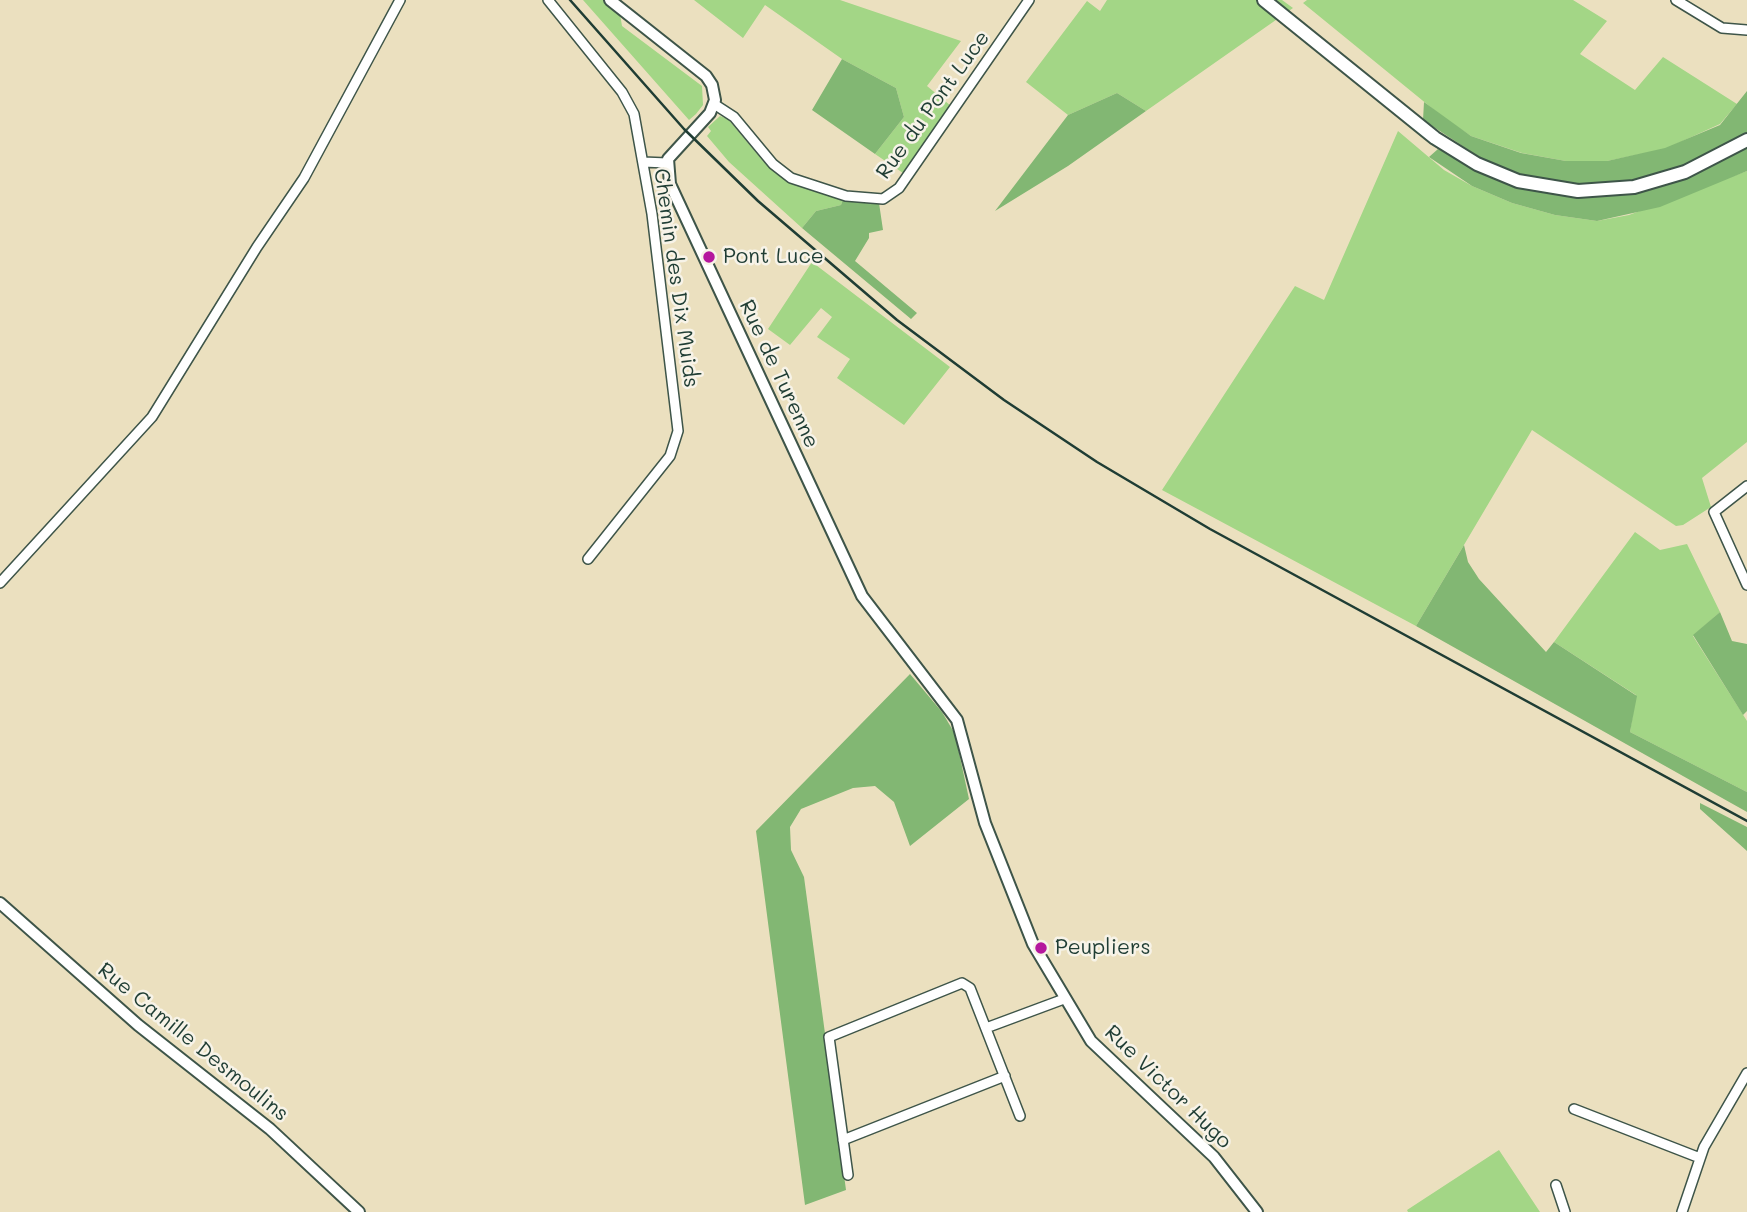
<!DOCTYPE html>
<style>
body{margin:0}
canvas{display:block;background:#ebe0bf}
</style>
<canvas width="1747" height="1212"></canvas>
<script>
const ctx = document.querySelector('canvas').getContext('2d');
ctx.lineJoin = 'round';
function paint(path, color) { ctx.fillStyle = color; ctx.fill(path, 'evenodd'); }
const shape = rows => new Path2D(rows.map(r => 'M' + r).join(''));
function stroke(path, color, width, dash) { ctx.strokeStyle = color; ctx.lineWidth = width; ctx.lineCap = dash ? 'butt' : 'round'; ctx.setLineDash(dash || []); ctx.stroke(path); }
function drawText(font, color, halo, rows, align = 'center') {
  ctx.font = font + ' Mali,sans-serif'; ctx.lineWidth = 5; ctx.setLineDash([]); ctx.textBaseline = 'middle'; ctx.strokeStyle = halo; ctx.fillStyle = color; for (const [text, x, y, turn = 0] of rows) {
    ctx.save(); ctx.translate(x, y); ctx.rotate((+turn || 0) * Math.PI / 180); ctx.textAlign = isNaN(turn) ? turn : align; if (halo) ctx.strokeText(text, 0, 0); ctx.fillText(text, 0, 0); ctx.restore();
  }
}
const green = shape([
 [583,0,604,0,620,14,622,26,702,86,703,105,696,114,689,120],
 [694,0,840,0,961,41,927,86,951,106,903,173,875,154,904,117,896,88,842,59,765,5,743,38],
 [1107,0,1282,0,1293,8,1146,111,1117,93,1068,115,1026,82,1087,1,1100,11],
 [1307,0,1573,0,1607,21,1580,54,1635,90,1663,57,1737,104,1720,124,1665,149,1607,161,1566,161,1522,153,1471,136,1444,118,1303,3],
 [720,116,728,119,763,161,785,178,844,197,841,205,816,211,802,228,729,162,707,136,711,131,708,127],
 [1398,131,1444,170,1472,186,1512,203,1555,215,1597,221,1629,215,1747,171,1747,442,1702,478,1711,507,1683,525,1676,526,1532,430,1416,626,1162,490,1295,286,1324,300],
 [812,262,950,367,904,425,837,378,850,359,817,337,832,317,821,308,790,345,768,329],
 [1635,532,1660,550,1687,544,1720,612,1693,636,1747,721,1747,792,1630,732,1636,695,1554,642],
 [1499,1150,1540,1212,1408,1212,1407,1210]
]);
const forest = shape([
 [842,59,896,88,904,117,875,154,812,110],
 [1747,91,1747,132,1732,143,1685,165,1640,180,1581,185,1532,178,1487,162,1423,120,1424,102,1471,136,1521,153,1566,161,1607,161,1665,148,1720,125],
 [1117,93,1146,111,1068,166,995,211,1068,115],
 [1747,145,1747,171,1660,207,1597,221,1555,215,1512,203,1472,186,1429,157,1438,149,1482,173,1525,190,1607,195,1656,188,1697,173],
 [844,197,879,203,883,230,869,233,869,238,855,261,917,313,911,319,802,228,816,211,841,205],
 [1464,545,1468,562,1479,579,1546,652,1554,642,1637,696,1630,732,1747,792,1747,812,1416,626],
 [1720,612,1732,641,1747,644,1747,711,1743,715,1693,635],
 [910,674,942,712,955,734,969,799,910,846,894,802,875,786,853,788,801,809,790,827,791,850,804,877,846,1190,805,1205,756,831],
 [1700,803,1747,827,1747,851,1700,809]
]);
const minor = shape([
 [548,0,622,92,634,114,652,214,678,431,670,456,588,559],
 [1676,0,1722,28,1747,30],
 [714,104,734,117,773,164,791,178,846,196,883,199,899,188,1029,0],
 [643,162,667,163],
 [1747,486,1714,512,1747,585],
 [0,583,152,417,257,247,304,178,400,0],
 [986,1028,1064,999],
 [1574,1109,1700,1158],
 [843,1140,1005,1076],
 [848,1175,829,1037,962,983,970,988,1020,1116],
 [1556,1185,1565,1212],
 [1682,1212,1704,1147,1747,1073]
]);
const tertiary = shape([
 [610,0,706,76,712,85,715,100,710,113,668,159,670,184,862,596,957,720,985,823,1033,944,1091,1041,1214,1157,1257,1212],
 [0,903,138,1025,270,1129,359,1212]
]);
const secondary = shape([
 [1264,0,1435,138,1477,164,1518,181,1578,191,1634,187,1685,172,1747,140]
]);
const rail = shape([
 [570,0,684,129,758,201,897,320,1004,400,1097,462,1210,529,1747,821]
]);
const markers = [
 [709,257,7,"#b5179e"],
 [1041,948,7,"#b5179e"]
];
const streetNames = [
 ["Rue du Pont Luce",933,105,-54],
 ["Chemin des Dix Muids",676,278,82],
 ["Rue de Turenne",779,374,65],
 ["Rue Camille Desmoulins",193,1042,39],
 ["Rue Victor Hugo",1168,1087,44]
];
const poiNames = [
 ["Pont Luce",723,257],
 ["Peupliers",1055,948]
];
paint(green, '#a3d686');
paint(forest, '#82b773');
stroke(minor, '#3e5549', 12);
stroke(tertiary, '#3e5549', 14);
stroke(secondary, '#3e5549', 16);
stroke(minor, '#fff', 9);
stroke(tertiary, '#fff', 10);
stroke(secondary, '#fff', 12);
stroke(rail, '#1f3d34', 2.5);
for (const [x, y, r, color] of markers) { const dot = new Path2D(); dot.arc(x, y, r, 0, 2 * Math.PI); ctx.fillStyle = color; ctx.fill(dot); stroke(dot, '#f7f3e8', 2.5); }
drawText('21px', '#1f3d34', '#f7f3e8', streetNames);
drawText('21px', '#1f3d34', '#f7f3e8', poiNames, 'left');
</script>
